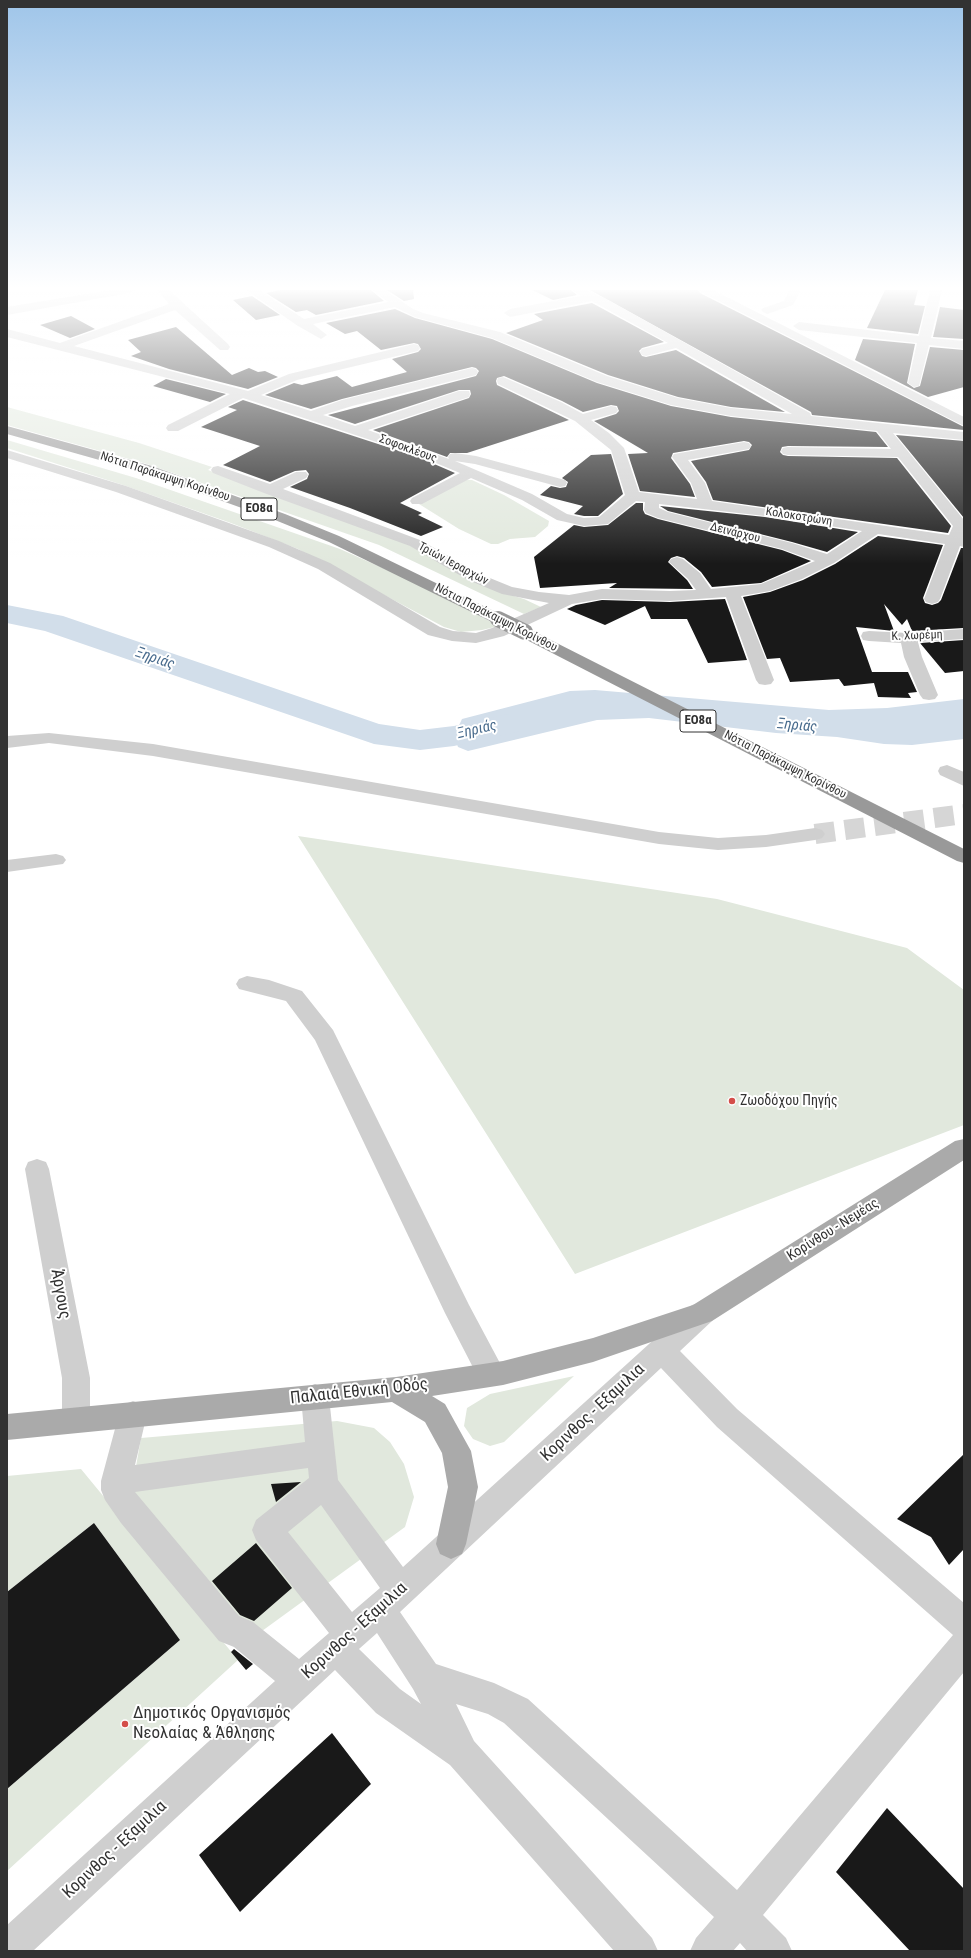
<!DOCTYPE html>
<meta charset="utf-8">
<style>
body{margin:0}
#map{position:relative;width:971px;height:1958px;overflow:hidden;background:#fff;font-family:"Roboto Condensed",sans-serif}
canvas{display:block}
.frame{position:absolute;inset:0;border:8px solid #323232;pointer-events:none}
</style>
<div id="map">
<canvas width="971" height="1958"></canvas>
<div class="frame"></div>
</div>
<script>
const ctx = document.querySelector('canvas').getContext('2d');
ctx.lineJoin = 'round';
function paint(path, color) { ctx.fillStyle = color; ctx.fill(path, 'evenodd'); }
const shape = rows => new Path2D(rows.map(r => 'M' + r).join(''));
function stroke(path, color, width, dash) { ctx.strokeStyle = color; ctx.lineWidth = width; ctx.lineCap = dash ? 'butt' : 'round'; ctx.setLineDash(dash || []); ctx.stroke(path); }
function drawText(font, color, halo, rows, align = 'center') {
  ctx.font = font + ' "Roboto Condensed",sans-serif'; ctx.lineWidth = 4; ctx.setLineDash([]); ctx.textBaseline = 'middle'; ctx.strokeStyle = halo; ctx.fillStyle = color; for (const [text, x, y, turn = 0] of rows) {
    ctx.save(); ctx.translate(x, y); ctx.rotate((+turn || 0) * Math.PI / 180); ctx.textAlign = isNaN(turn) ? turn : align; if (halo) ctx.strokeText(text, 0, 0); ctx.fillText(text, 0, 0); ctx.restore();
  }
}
const green = shape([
 [7,407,139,443,212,467,208,470,401,541,504,593,524,599,541,607,524,614,379,545,147,464,7,425],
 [7,440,136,478,340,549,423,586,499,626,482,630,461,632,444,627,298,549,231,523,120,484,7,448],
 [465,480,472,480,504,495,549,521,548,526,535,537,510,539,498,544,491,544,459,529,419,504],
 [298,836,717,899,907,948,964,990,964,1125,575,1274],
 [574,1376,504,1442,490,1446,473,1439,464,1426,467,1408,490,1394],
 [337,1421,374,1428,390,1442,404,1464,414,1497,405,1527,251,1639,131,1495,141,1438],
 [81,1469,238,1660,7,1871,7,1789,180,1640,94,1523,7,1592,7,1476]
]);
const water = shape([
 [595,690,829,710,887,708,964,699,964,739,912,745,884,744,837,737,776,733,649,718,597,720,468,751,458,747,454,736,462,719,570,691]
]);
const river = shape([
 [7,605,63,616,379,724,420,730,454,726,509,714,521,717,526,724,521,731,454,746,420,750,374,744,45,631,7,623,7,605]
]);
const building = shape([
 [281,290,371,290,384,301,316,315,307,310,296,312,266,293],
 [387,290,413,290,414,299,404,301],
 [532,290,571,290,577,295,553,300],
 [590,290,698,290,700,293,964,427,964,430,812,415,811,412],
 [885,290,918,290,914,305,925,306,918,334,867,328],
 [252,296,280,315,256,320,233,300],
 [592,303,664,342,642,348,639,351,642,356,646,357,676,350,785,412,731,407,678,397,608,375,506,333,543,320,534,314],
 [940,307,964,310,964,339,933,337],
 [395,309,415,318,492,339,597,383,671,406,731,417,876,432,888,447,788,446,782,447,780,452,783,455,788,456,897,458,951,526,948,533,713,500,706,482,691,461,749,450,752,445,749,442,744,441,673,453,671,458,690,484,695,497,640,491,628,454,648,453,594,421,616,414,619,411,617,406,611,405,583,412,562,401,504,376,497,378,496,381,497,385,569,420,467,453,450,453,447,457,373,430,469,398,471,394,470,390,459,390,355,424,328,415,476,376,479,371,476,368,472,367,342,399,311,409,265,395,294,383,302,385,337,376,352,387,407,372,392,359,418,352,421,349,418,344,414,343,381,350,357,331,345,334,326,323],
 [71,316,95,329,70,338,40,325],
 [176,327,232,375,249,368,258,372,265,371,278,377,248,389,169,369,131,356,141,352,128,340],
 [863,339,915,344,907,383,914,388,920,386,930,347,964,350,964,387,928,397,855,360],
 [166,379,226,394,210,402,153,386],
 [243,400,418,457,455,473,400,503,422,513,418,515,443,527,421,536,350,508,290,487,307,479,309,474,306,470,295,471,270,482,223,465,260,446,201,427,237,410,228,407],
 [896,435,964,441,964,518],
 [611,454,623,494,598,516,584,516,574,514,583,506,540,495,551,486,560,488,566,487,568,482,562,478,591,455],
 [636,503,643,503,643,510,645,514,658,519,782,550,811,561,761,583,712,587,701,572,684,558,677,556,671,558,668,562,687,580,693,589,609,588,617,583,540,588,534,557,574,525,584,527,608,525],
 [660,506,765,517,858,532,827,552,792,542,668,511],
 [878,536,943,545,923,598,925,603,932,605,938,603,941,600,961,548,964,548,964,628,912,631,907,619,902,625,884,604,894,631,856,627,872,672,908,672,917,692,908,693,911,698,878,697,874,683,844,686,839,679,790,682,780,658,767,659,743,597,770,592,803,580,835,564],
 [725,599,747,660,708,663,687,619,651,619,645,606,605,625,567,609,576,605,602,600,670,602],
 [964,640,964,671,945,673,920,643],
 [964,1454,964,1549,949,1565,931,1537,897,1519],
 [301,1482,276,1502,271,1484],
 [94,1523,180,1640,7,1789,7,1592],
 [256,1543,292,1588,254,1621,240,1615,212,1581],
 [234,1649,253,1664,246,1670,231,1652],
 [332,1733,371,1784,240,1912,199,1855],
 [887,1808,964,1889,964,1951,910,1951,836,1872]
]);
const minorTunnel = shape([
 [815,834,964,814]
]);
const minor = shape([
 [110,290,135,290,129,293,7,315,7,307,110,290],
 [157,290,169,290,228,344,230,347,228,350,220,350,175,310,74,346,248,391,289,374,414,344,418,345,420,348,418,351,297,380,261,395,311,411,342,400,472,368,476,369,478,372,476,375,352,406,323,415,355,426,459,391,469,391,470,394,469,397,368,430,449,459,448,457,450,454,455,453,476,456,565,480,567,483,565,486,560,487,475,464,455,461,532,494,567,514,584,518,599,517,625,495,611,450,575,421,498,384,497,381,498,378,503,377,561,402,583,414,611,406,616,407,618,410,616,413,591,420,609,433,624,448,639,492,697,499,691,483,672,457,674,454,744,442,749,443,751,446,749,449,688,460,705,483,712,501,949,535,953,526,898,457,788,455,783,454,781,451,783,448,788,447,891,449,877,431,731,416,671,405,597,382,492,338,415,317,395,307,313,324,327,335,321,339,298,326,246,290,259,290,304,319,388,302,372,290,385,290,413,309,423,313,500,332,607,376,678,398,731,408,792,414,676,348,646,356,642,355,640,352,642,349,668,343,592,301,510,317,504,313,510,309,581,296,572,290,587,290,610,301,810,413,811,416,964,432,964,440,893,433,964,520,964,547,960,546,940,599,938,602,932,604,926,602,924,599,945,544,878,534,834,563,802,579,770,591,741,596,774,680,771,684,765,685,759,684,756,680,726,597,670,601,602,599,572,604,504,636,476,643,452,641,428,635,318,569,269,547,116,492,7,458,7,450,126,486,279,541,330,563,440,627,453,631,476,633,492,628,549,603,502,594,468,580,410,546,264,493,213,473,211,470,213,467,218,466,270,484,296,472,306,472,308,475,306,478,283,489,420,540,480,574,512,587,539,592,569,595,602,589,670,591,696,590,688,579,669,562,671,559,677,557,683,559,700,573,711,589,761,584,815,561,782,549,658,518,646,513,644,510,645,502,636,501,608,524,584,526,557,520,522,500,471,478,422,504,412,504,410,501,412,498,460,473,419,456,243,398,178,431,168,431,166,428,168,425,230,394,7,337,7,329,60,343,169,304,157,290],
 [659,504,765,516,862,531,827,554,792,543,668,512,659,508,659,504],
 [699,290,713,290,964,417,964,426,701,292,699,290],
 [789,290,801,290,793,305,767,314,763,312,761,310,763,308,784,301,789,290],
 [930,290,942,290,931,338,964,341,964,349,929,345,919,386,914,387,908,383,917,343,799,330,793,326,799,322,919,336,930,290],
 [964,629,964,639,918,642,922,657,938,695,935,699,929,700,923,699,920,695,904,657,901,643,869,641,863,640,861,636,863,632,869,631,908,633,964,629],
 [49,733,153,744,659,832,718,838,766,835,815,828,822,830,825,834,822,838,815,840,766,847,718,850,659,844,153,756,49,743,7,748,7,736,49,733],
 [947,765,964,772,964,786,940,775,938,771,940,767,947,765],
 [56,854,63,856,66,860,63,864,7,872,7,860,56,854],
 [247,976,269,980,302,991,333,1030,469,1305,501,1365,505,1374,501,1383,491,1386,481,1383,445,1313,315,1040,286,1001,239,989,236,984,239,979,247,976],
 [37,1159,46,1162,49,1169,90,1378,90,1420,86,1429,76,1433,66,1429,62,1420,62,1378,25,1169,28,1162,37,1159],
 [702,1302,712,1305,716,1313,712,1321,680,1351,737,1409,964,1603,964,1672,763,1915,786,1938,792,1951,747,1951,740,1943,733,1951,690,1951,696,1938,714,1917,504,1723,488,1714,456,1704,474,1741,652,1938,658,1951,614,1951,450,1765,376,1713,335,1670,33,1951,7,1951,7,1925,275,1681,234,1647,219,1641,121,1523,105,1500,101,1490,101,1481,119,1414,123,1405,133,1401,143,1405,147,1414,135,1465,305,1442,301,1397,305,1388,315,1384,325,1388,329,1397,338,1480,403,1567,692,1305,702,1302],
 [661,1368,717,1427,953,1635,737,1890,528,1699,494,1683,436,1664,400,1612,661,1368],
 [308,1468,309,1478,256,1520,252,1530,256,1540,329,1633,299,1659,253,1622,239,1616,135,1492,308,1468],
 [321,1505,380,1588,352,1612,288,1532,321,1505],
 [377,1633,413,1689,421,1704,400,1689,359,1649,377,1633]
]);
const major = shape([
 [964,1139,964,1160,712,1321,593,1362,503,1385,432,1396,445,1404,466,1442,471,1451,478,1487,466,1544,462,1554,451,1559,440,1554,436,1544,448,1487,442,1453,425,1422,392,1402,7,1440,7,1414,396,1377,503,1361,593,1338,693,1305,955,1141,964,1139]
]);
const highway = shape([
 [7,426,152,466,285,514,339,536,504,616,506,619,504,622,498,624,492,622,329,542,275,520,142,472,7,434,7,426],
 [525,627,964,849,964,863,957,861,519,636,517,632,519,628,525,627]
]);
const highwayBridge = shape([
 [498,619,525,632]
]);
const markers = [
 [732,1101,4,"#d44e4a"],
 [125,1724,4,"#d44e4a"]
];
const farStreetnames = [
 ["Σοφοκλέους",408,449,20],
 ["Νότια Παράκαμψη Κορίνθου",165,477,18],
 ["Κολοκοτρώνη",799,517,9],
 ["Δεινάρχου",735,533,14],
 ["Τριών Ιεραρχών",453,564,28],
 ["Νότια Παράκαμψη Κορίνθου",496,618,27],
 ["Κ. Χωρέμη",917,636,-2],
 ["Νότια Παράκαμψη Κορίνθου",785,765,27]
];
const shields = [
 [259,509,36],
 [698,721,36]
];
const shieldNames = [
 ["ΕΟ8α",259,509],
 ["ΕΟ8α",698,721]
];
const poiNames = [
 ["Ζωοδόχου Πηγής",740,1101]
];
const streetNames = [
 ["Κορίνθου - Νεμέας",833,1230,-32]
];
const waterNames = [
 ["Ξηριάς",155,659,19],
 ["Ξηριάς",797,726,5],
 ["Ξηριάς",477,730,-13]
];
const nearStreetnames = [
 ["Άργους",60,1294,80],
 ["Παλαιά Εθνική Οδός",359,1392,-6],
 ["Κορινθος - Εξαμιλια",593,1413,-43],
 ["Κορινθος - Εξαμιλια",355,1631,-42],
 ["Κορινθος - Εξαμιλια",115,1850,-43]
];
const nearPoinames = [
 ["Δημοτικός Οργανισμός",133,1714],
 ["Νεολαίας & Άθλησης",133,1734]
];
paint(green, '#e1e8dd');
paint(water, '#d2deea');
paint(river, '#d2deea');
paint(building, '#191919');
stroke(minorTunnel, '#d6d6d6', 20, [20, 10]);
paint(minor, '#cfcfcf');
paint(major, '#aaa');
paint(highway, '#999');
stroke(highwayBridge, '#999', 16);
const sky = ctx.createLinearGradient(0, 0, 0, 564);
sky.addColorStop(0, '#9fc5e9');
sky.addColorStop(0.51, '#fff');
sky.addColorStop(1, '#ffffff00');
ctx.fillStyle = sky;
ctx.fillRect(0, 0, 971, 564);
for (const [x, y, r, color] of markers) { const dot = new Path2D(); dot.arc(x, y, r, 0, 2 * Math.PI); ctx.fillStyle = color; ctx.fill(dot); stroke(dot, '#fff', 1.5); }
drawText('12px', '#323232', '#fff', farStreetnames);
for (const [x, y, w] of shields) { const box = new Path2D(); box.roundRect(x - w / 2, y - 11, w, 22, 3); ctx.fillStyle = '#fff'; ctx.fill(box); stroke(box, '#323232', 1); }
drawText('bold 13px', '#323232', null, shieldNames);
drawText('14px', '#323232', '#fff', poiNames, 'left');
drawText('14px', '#323232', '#fff', streetNames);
drawText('italic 15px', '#486b8d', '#fff', waterNames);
drawText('17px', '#323232', '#fff', nearStreetnames);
drawText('17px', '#323232', '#fff', nearPoinames, 'left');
</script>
